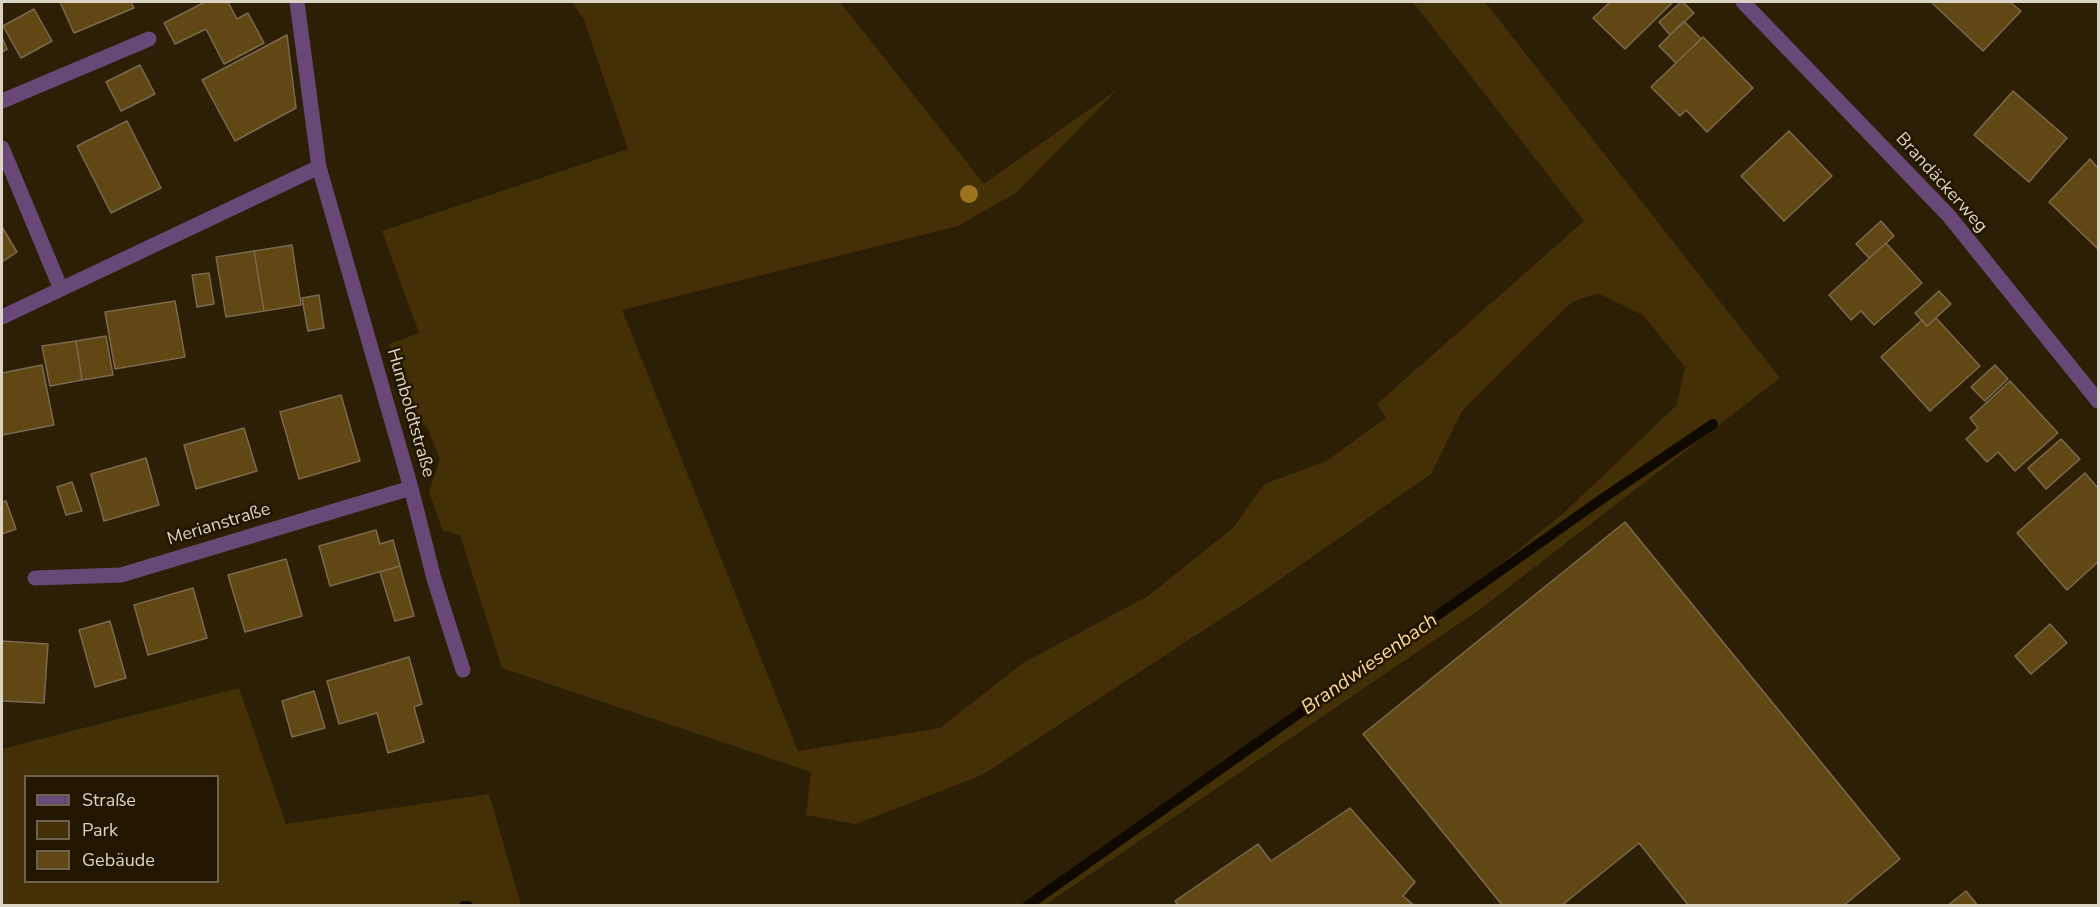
<!DOCTYPE html>
<meta charset="utf-8">
<style>
body{margin:0}
#map{position:relative;width:2100px;height:907px;overflow:hidden;background:#2d1f05;font-family:"Nunito Sans",sans-serif}
canvas{display:block}
.frame{position:absolute;inset:0;border:3px solid #dbd3c4;pointer-events:none}
.legend{position:absolute;left:24px;top:775px;width:195px;height:108px;box-sizing:border-box;background:#231600;border:2px solid #6d624e;margin:0;padding:8px 10px;list-style:none;font-size:18px;color:#dbd3c4}
.legend li{display:flex;align-items:center;gap:12px;height:30px}
.legend b{width:30px;border:2px solid #6d624e}
</style>
<div id="map">
<canvas width="2100" height="907"></canvas>
<div class="frame"></div>
<ul class="legend">
<li><b style="height:8px;background:#674877"></b>Straße</li>
<li><b style="height:16px;background:#443006"></b>Park</li>
<li><b style="height:16px;background:#604713"></b>Gebäude</li>
</ul>
</div>
<script>
const ctx = document.querySelector('canvas').getContext('2d');
ctx.lineJoin = 'round';
function paint(path, color) { ctx.fillStyle = color; ctx.fill(path, 'evenodd'); }
const shape = rows => new Path2D(rows.map(r => 'M' + r).join(''));
function stroke(path, color, width, dash) { ctx.strokeStyle = color; ctx.lineWidth = width; ctx.lineCap = dash ? 'butt' : 'round'; ctx.setLineDash(dash || []); ctx.stroke(path); }
function drawText(font, color, halo, rows, align = 'center') {
  ctx.font = font + ' "Nunito Sans",sans-serif'; ctx.lineWidth = 5; ctx.setLineDash([]); ctx.textBaseline = 'middle'; ctx.strokeStyle = halo; ctx.fillStyle = color; for (const [text, x, y, turn = 0] of rows) {
    ctx.save(); ctx.translate(x, y); ctx.rotate((+turn || 0) * Math.PI / 180); ctx.textAlign = isNaN(turn) ? turn : align; if (halo) ctx.strokeText(text, 0, 0); ctx.fillText(text, 0, 0); ctx.restore();
  }
}
const green = shape([
 [572,2,840,2,984,184,1118,89,1017,192,958,226,622,310,798,751,940,728,1023,663,1148,596,1233,528,1264,484,1325,462,1386,418,1377,404,1584,221,1413,2,1485,2,1780,378,1479,610,1045,905,1028,905,1094,864,1378,664,1566,511,1677,405,1685,367,1643,315,1598,293,1572,302,1462,411,1431,474,1256,596,982,775,856,824,806,815,811,772,502,668,460,535,443,531,429,492,440,459,427,427,409,415,389,344,419,333,382,231,628,149,584,20],
 [239,688,286,824,489,794,521,905,2,905,2,749],
 [26,776,218,776,218,882,26,882]
]);
const stream = shape([
 [464,906,468,906],
 [1027,906,1599,501,1713,424]
]);
const building = shape([
 [60,2,131,2,134,8,74,33,60,2],
 [205,2,228,2,237,19,248,13,264,43,224,64,206,29,175,44,164,23,205,2],
 [1610,2,1673,2,1625,49,1593,18,1610,2],
 [1681,2,1683,2,1694,13,1670,35,1659,22,1681,2],
 [1931,2,2010,2,2021,11,1983,51,1931,2],
 [34,9,52,41,21,58,3,26,34,9],
 [1684,21,1701,39,1676,63,1659,46,1684,21],
 [287,35,296,108,235,141,202,80,287,35],
 [2,37,7,49,2,52,2,37],
 [1703,37,1753,88,1707,132,1686,110,1680,116,1651,87,1703,37],
 [140,65,155,94,121,111,106,82,140,65],
 [2013,91,2067,138,2029,182,1974,135,2013,91],
 [127,121,161,188,111,213,77,146,127,121],
 [1789,131,1832,176,1784,221,1741,176,1789,131],
 [2090,159,2098,168,2098,249,2049,202,2090,159],
 [1881,221,1894,236,1869,258,1856,244,1881,221],
 [2,227,17,252,2,262,2,227],
 [1886,243,1922,283,1874,325,1861,311,1851,320,1829,295,1886,243],
 [292,245,301,305,264,311,254,251,292,245],
 [254,251,264,311,226,317,216,257,254,251],
 [209,273,214,304,197,307,192,275,209,273],
 [1939,291,1951,304,1927,326,1915,313,1939,291],
 [319,295,324,328,308,331,302,298,319,295],
 [175,301,185,357,115,369,105,312,175,301],
 [1936,318,1980,366,1930,411,1881,357,1922,320,1927,326,1936,318],
 [106,336,113,375,82,380,76,341,106,336],
 [76,341,82,380,50,386,42,346,76,341],
 [42,365,54,425,2,435,2,373,42,365],
 [1995,365,2008,379,1985,401,1971,387,1995,365],
 [2010,381,2058,433,2015,471,1998,452,1987,462,1966,439,1978,428,1970,418,2010,381],
 [341,395,360,461,299,479,280,412,341,395],
 [244,428,257,471,196,489,184,445,244,428],
 [2061,439,2080,459,2046,489,2028,468,2061,439],
 [146,458,159,505,104,521,91,474,146,458],
 [2085,473,2098,488,2098,562,2067,590,2017,533,2085,473],
 [72,482,82,511,66,515,57,487,72,482],
 [6,501,16,529,2,534,2,502,6,501],
 [1625,522,1900,859,1843,906,1689,906,1639,843,1561,906,1503,906,1363,734,1625,522],
 [376,530,380,544,393,540,400,566,330,586,319,546,376,530],
 [286,559,302,616,245,632,228,575,286,559],
 [400,566,414,616,395,621,380,572,400,566],
 [193,588,207,638,148,655,134,605,193,588],
 [110,621,126,678,95,687,79,630,110,621],
 [2050,624,2067,643,2031,674,2015,656,2050,624],
 [2,641,48,644,44,703,2,701,2,641],
 [409,657,422,704,414,707,424,742,388,753,377,713,339,724,327,681,409,657],
 [314,691,325,728,292,737,282,701,314,691],
 [1350,808,1415,882,1403,896,1415,906,1179,906,1175,901,1258,844,1271,861,1350,808],
 [1966,891,1978,906,1947,906,1966,891]
]);
const minor = shape([
 [1743,2,1949,216,2098,401],
 [2,101,149,39],
 [2,148,61,289],
 [319,167,411,488,434,579,463,670],
 [2,317,319,167,297,2],
 [35,578,121,575,411,488]
]);
const trees = [
 [969,194]
];
const streetNames = [
 ["Brandäckerweg",1941,183,48],
 ["Humboldtstraße",410,413,74],
 ["Merianstraße",219,525,-17]
];
const waterNames = [
 ["Brandwiesenbach",1370,665,-35]
];
paint(green, '#443006');
stroke(stream, '#0f0901', 10);
paint(building, '#604713');
stroke(building, '#7a6a4f', 1.5);
stroke(minor, '#674877', 15);
ctx.fillStyle = '#9c741e';
for (const [x, y] of trees) { ctx.beginPath(); ctx.arc(x, y, 9, 0, 2 * Math.PI); ctx.fill(); }
drawText('18px', '#dbd3c4', '#231600', streetNames);
drawText('italic 20px', '#fcd895', '#231600', waterNames);
</script>
